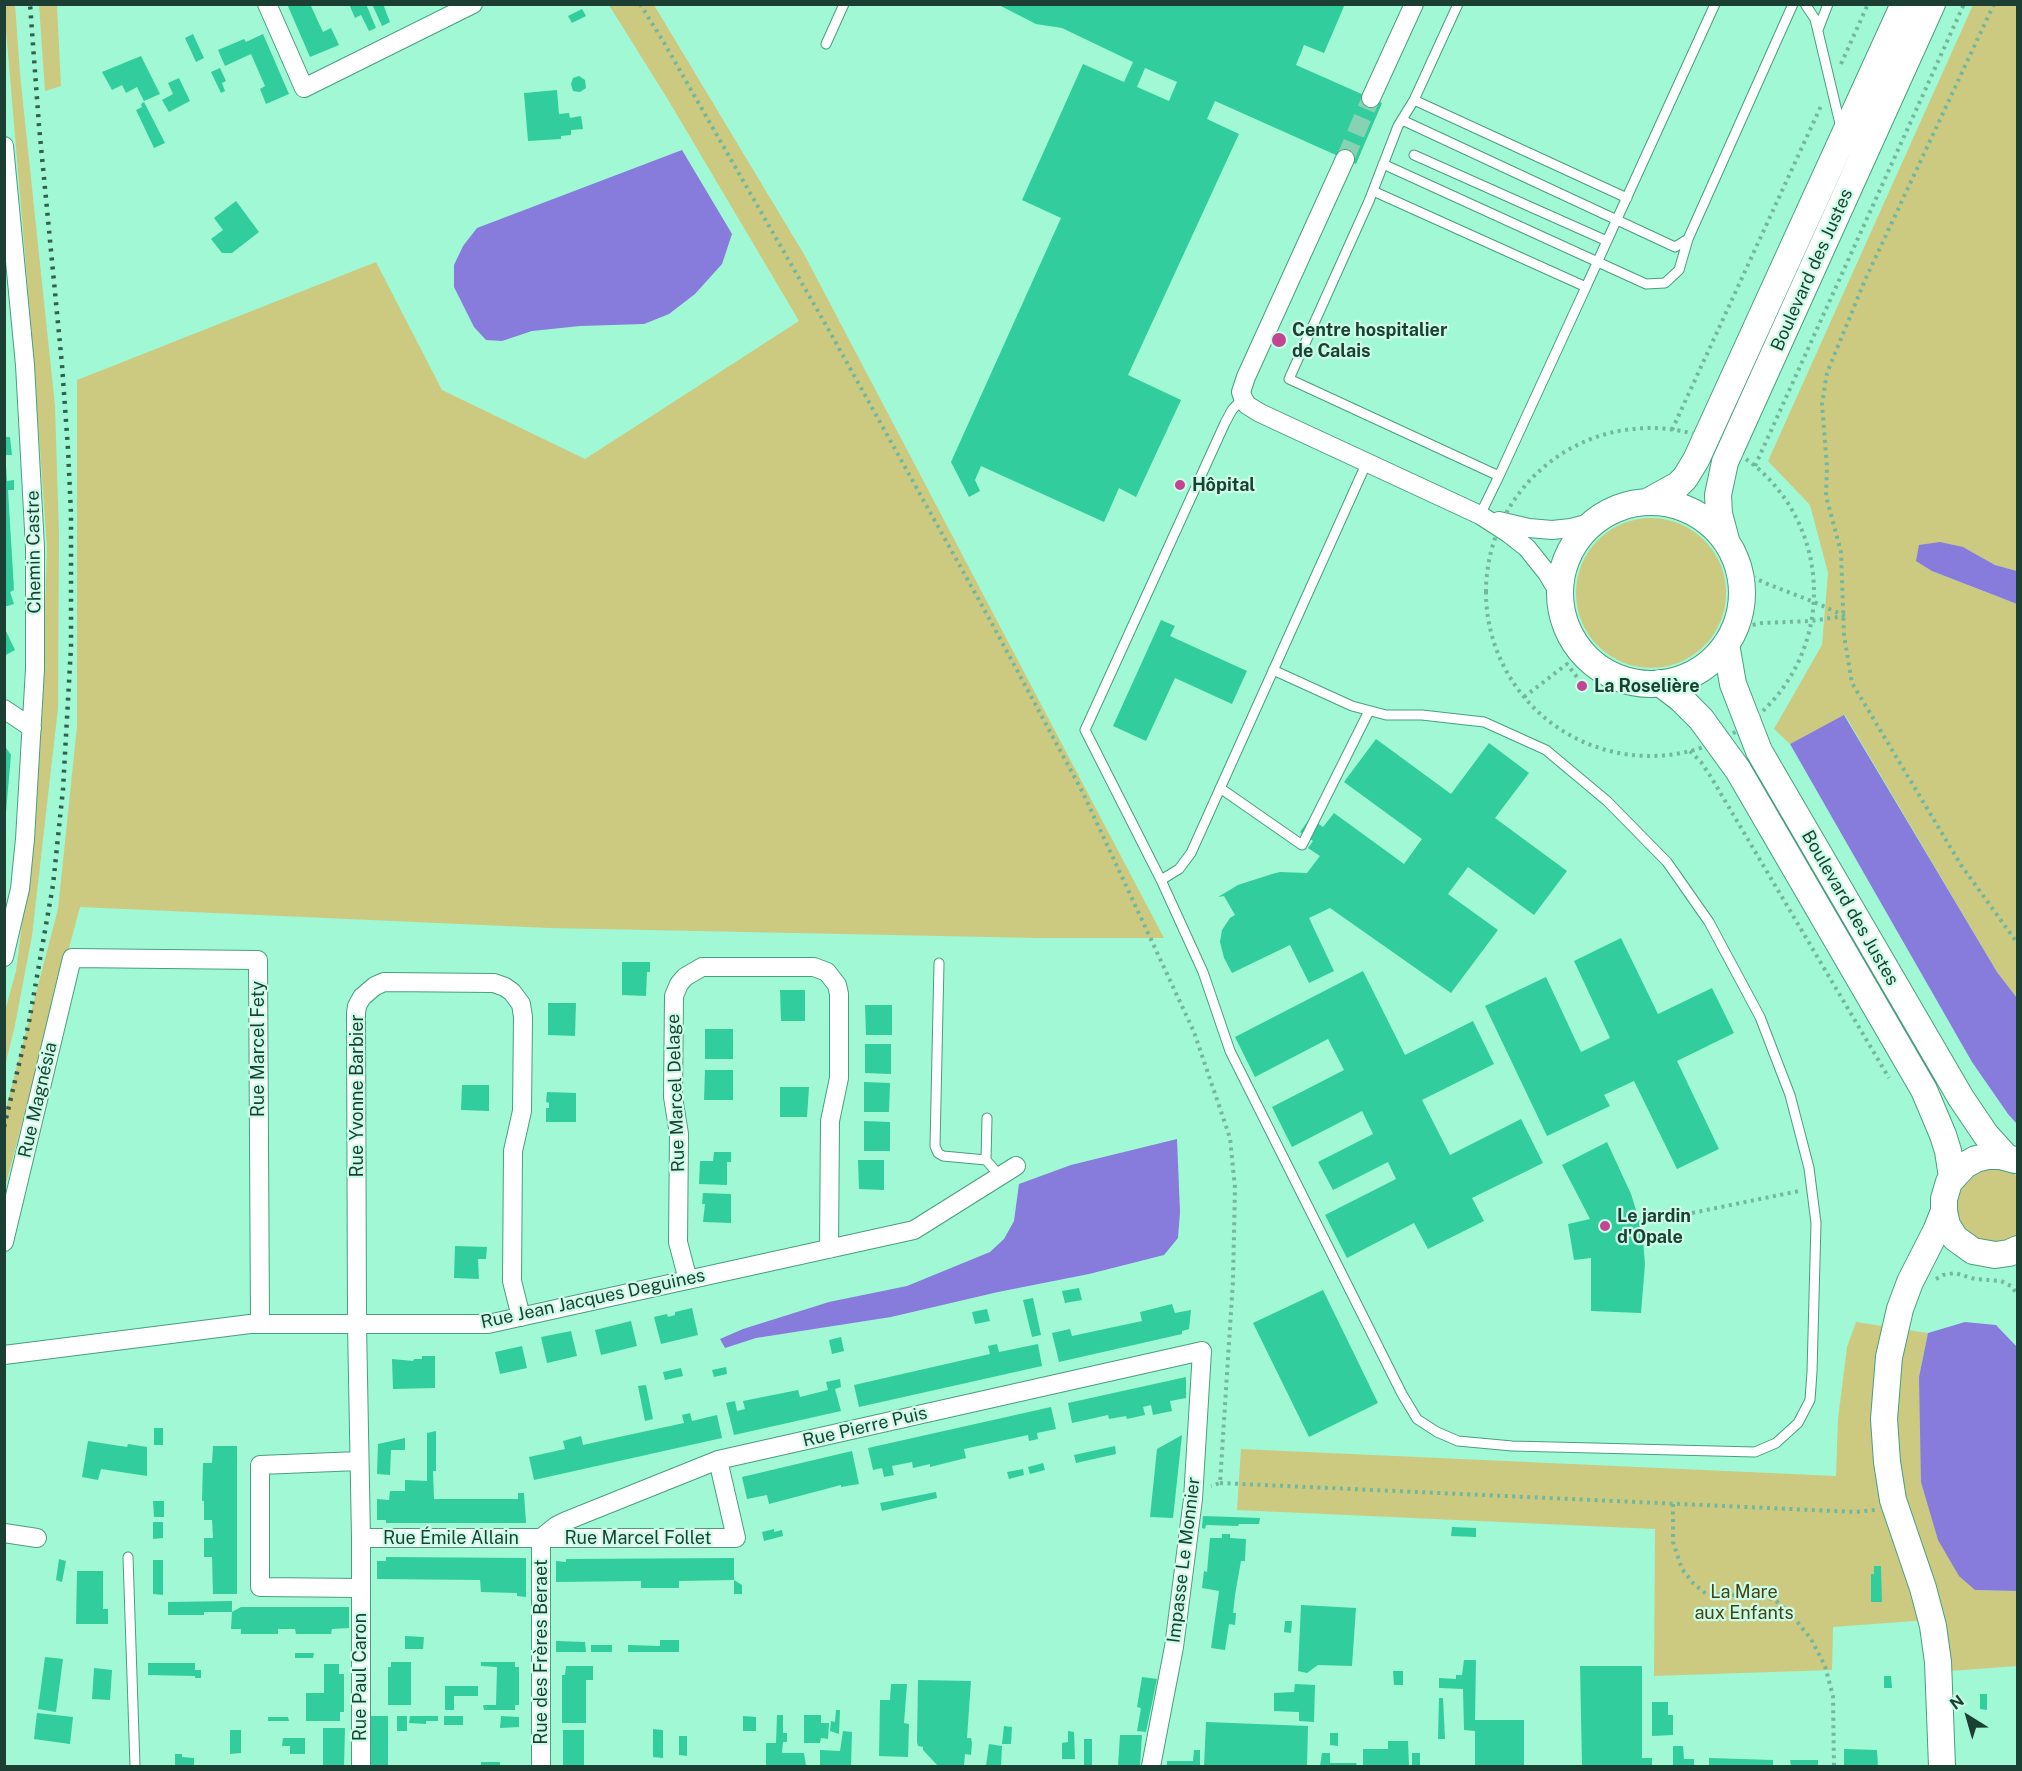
<!DOCTYPE html>
<meta charset="utf-8">
<style>
body{margin:0}
#map{position:relative;width:2022px;height:1771px;overflow:hidden;background:#a1f8d5;font-family:"Public Sans",sans-serif}
canvas{display:block}
.frame{position:absolute;inset:0;border:6px solid #1b3f32;pointer-events:none}
.north{position:absolute;left:1938px;top:1687px;width:60px;height:60px;-webkit-text-stroke:4px #cbfde8;paint-order:stroke;rotate:323deg;font-size:16px;font-weight:700;line-height:24px;text-align:center;color:#1b3f32}
.north::after{content:'';display:block;margin:auto;width:21px;height:27px;background:#1b3f32;clip-path:polygon(50% 0,100% 100%,50% 72%,0 100%)}
</style>
<div id="map">
<canvas width="2022" height="1771"></canvas>
<div class="frame"></div>
<div class="north">N</div>
</div>
<script>
const ctx = document.querySelector('canvas').getContext('2d');
ctx.lineJoin = 'round';
function paint(path, color) { ctx.fillStyle = color; ctx.fill(path, 'evenodd'); }
const shape = rows => new Path2D(rows.map(r => 'M' + r).join(''));
function stroke(path, color, width, dash) { ctx.strokeStyle = color; ctx.lineWidth = width; ctx.lineCap = dash ? 'butt' : 'round'; ctx.setLineDash(dash || []); ctx.stroke(path); }
function drawText(font, color, halo, rows, align = 'center') {
  ctx.font = font + ' "Public Sans",sans-serif'; ctx.lineWidth = 4.5; ctx.setLineDash([]); ctx.textBaseline = 'middle'; ctx.strokeStyle = halo; ctx.fillStyle = color; for (const [text, x, y, turn = 0] of rows) {
    ctx.save(); ctx.translate(x, y); ctx.rotate((+turn || 0) * Math.PI / 180); ctx.textAlign = isNaN(turn) ? turn : align; if (halo) ctx.strokeText(text, 0, 0); ctx.fillText(text, 0, 0); ctx.restore();
  }
}
const green = shape([
 [15,4,20,74,55,406,59,535,58,708,32,936,15,1025,5,1066,5,1011,16,971,32,844,41,719,47,549,33,349,5,18,5,5],
 [39,5,57,5,61,86,45,91],
 [609,5,654,5,805,256,1164,938,1037,938,549,928,80,907,5,1187,5,1112,58,909,77,726,77,380,376,262,442,390,585,459,799,321,670,103],
 [1973,5,2017,5,2017,571,1995,565,1963,547,1932,571,2017,604,2017,998,1997,972,1845,715,1790,744,1774,729,1822,645,1828,573,1810,505,1768,461],
 '1576 593a75 75 0 1 1 150 0a75 75 0 1 1-150 0Z',
 [1993,1167,2009,1171,2017,1176,2017,1236,2008,1242,1981,1243,1960,1227,1954,1206,1958,1190,1977,1171],
 [1856,1322,1928,1333,1919,1377,1975,1590,2017,1591,2017,1666,1950,1671,1941,1619,1833,1627,1832,1670,1654,1676,1655,1529,1237,1510,1241,1449,1836,1476,1838,1419,1847,1347]
]);
const water = shape([
 [682,150,732,234,722,264,695,294,669,314,644,324,580,326,532,331,502,341,486,340,474,327,454,287,454,265,463,246,477,228],
 [1940,542,1963,547,1995,565,2017,571,2017,604,1932,571,1916,561,1919,545],
 [1844,715,1997,972,2017,998,2017,1124,2008,1114,1972,1062,1790,744],
 [1177,1139,1180,1212,1178,1238,1164,1255,1089,1274,998,1292,891,1317,756,1338,725,1348,720,1339,743,1329,829,1302,907,1286,990,1252,1004,1239,1014,1221,1019,1184,1071,1165],
 [1965,1322,1996,1325,2017,1347,2017,1591,1975,1590,1959,1576,1938,1540,1921,1482,1919,1377,1928,1333]
]);
const building = shape([
 [287,4,310,4,323,32,331,28,339,45,310,57],
 [349,4,366,4,376,28,369,31,361,15,355,18],
 [372,4,383,4,390,22,382,26],
 [997,4,1345,4,1324,53,1304,45,1296,65,1382,103,1356,164,1215,101,1207,119,1239,134,1128,375,1181,400,1136,497,1119,488,1104,522,981,466,975,480,980,491,969,497,951,462,1061,218,1022,200,1083,64,1124,82,1133,62,1062,28,1036,24],
 [1145,68,1177,82,1169,101,1137,87],
 [582,9,586,16,572,23,568,16],
 [193,34,204,58,196,62,185,38],
 [263,34,289,94,266,104,260,89,265,86,251,54,225,66,218,50,244,39,246,42],
 [141,56,160,94,144,101,137,87,126,93,122,85,112,90,102,72],
 [220,68,226,81,222,83,225,91,221,93,211,72],
 [579,76,585,80,586,88,580,92,573,91,571,84,573,78],
 [179,78,190,101,169,112,162,100,173,94,168,83],
 [557,90,559,114,569,113,570,118,581,116,583,129,571,130,571,135,561,136,561,139,528,141,524,93],
 [144,102,165,143,154,148,136,110,142,107,141,104],
 [236,201,259,232,232,253,222,253,211,239,223,230,214,218],
 [4,437,10,437,12,455,4,455],
 [4,466,6,466,7,481,14,480,14,490,8,490,14,590,10,592,14,604,4,607],
 [1161,620,1175,626,1170,636,1247,671,1232,704,1175,678,1146,741,1113,726],
 [4,627,15,650,4,656],
 [1376,739,1451,794,1489,743,1529,773,1495,818,1567,871,1534,915,1468,867,1448,894,1498,930,1451,993,1330,908,1309,918,1334,971,1309,983,1290,945,1232,973,1224,958,1220,942,1222,930,1230,918,1235,915,1224,896,1218,897,1238,885,1272,874,1280,872,1307,873,1320,856,1308,848,1313,841,1300,832,1310,818,1323,827,1334,813,1404,864,1422,839,1344,782],
 [4,745,11,755,6,812,4,811],
 [1621,938,1658,1014,1712,988,1734,1033,1677,1061,1719,1149,1677,1169,1634,1081,1604,1095,1610,1106,1547,1136,1485,1006,1546,977,1581,1052,1610,1038,1574,961],
 [622,962,650,962,650,972,647,972,646,996,622,995],
 [1363,971,1405,1055,1473,1021,1494,1064,1422,1100,1450,1155,1521,1119,1543,1163,1472,1198,1484,1221,1428,1249,1414,1223,1347,1258,1325,1215,1396,1179,1388,1162,1333,1190,1318,1162,1373,1134,1362,1111,1292,1147,1272,1107,1344,1070,1328,1039,1255,1077,1235,1037],
 [780,990,805,990,805,1021,781,1021],
 [548,1003,576,1003,575,1036,548,1035],
 [865,1005,892,1005,892,1035,866,1035],
 [705,1029,733,1029,733,1059,705,1059],
 [865,1044,891,1044,891,1074,865,1073],
 [705,1070,733,1070,733,1100,704,1100],
 [864,1082,890,1083,889,1112,864,1112],
 [462,1085,489,1085,489,1111,461,1110],
 [780,1087,809,1087,807,1117,780,1117],
 [547,1092,576,1093,576,1122,546,1122,546,1108,549,1108,549,1103,546,1102],
 [864,1121,890,1122,890,1151,864,1151],
 [1607,1142,1631,1194,1642,1229,1645,1264,1641,1313,1591,1311,1591,1258,1574,1260,1568,1224,1590,1219,1562,1165],
 [714,1152,731,1152,731,1162,727,1162,727,1185,699,1184,700,1161,713,1161],
 [858,1160,884,1160,884,1190,859,1189],
 [703,1193,731,1194,731,1223,703,1222,705,1204,702,1204],
 [455,1246,487,1247,486,1259,478,1259,479,1279,454,1278],
 [1079,1288,1082,1300,1065,1303,1062,1291],
 [1323,1290,1378,1403,1309,1437,1253,1323],
 [1033,1298,1041,1335,1032,1337,1023,1300],
 [1172,1304,1175,1313,1191,1310,1189,1329,1182,1331,1182,1334,1059,1362,1052,1333,1070,1329,1072,1336,1142,1321,1140,1312],
 [692,1308,698,1335,661,1344,654,1317,667,1314,668,1317,675,1315,675,1312],
 [987,1309,990,1321,975,1324,972,1312],
 [631,1321,637,1346,601,1355,595,1330],
 [571,1331,577,1356,547,1363,541,1337],
 [841,1337,844,1351,832,1354,829,1340],
 [997,1344,999,1352,1038,1344,1042,1366,859,1407,854,1385,990,1354,988,1346],
 [522,1346,527,1368,500,1374,495,1352],
 [422,1356,435,1356,435,1388,393,1389,392,1359,413,1361,414,1359,422,1359],
 [726,1367,727,1374,714,1377,712,1370],
 [681,1368,683,1376,665,1380,663,1372],
 [1186,1377,1186,1398,1170,1401,1172,1411,1153,1415,1151,1405,1143,1407,1145,1415,1127,1419,1126,1416,1109,1419,1108,1415,1072,1423,1068,1403],
 [840,1379,841,1387,835,1389,841,1411,734,1435,726,1403,735,1401,737,1411,745,1409,743,1401,798,1390,800,1397,828,1390,826,1382],
 [646,1385,653,1419,645,1421,638,1386],
 [1051,1407,1056,1429,1037,1433,1038,1439,1029,1441,1028,1435,964,1449,966,1458,930,1467,930,1464,913,1468,912,1462,892,1466,894,1475,884,1477,882,1468,873,1470,868,1448],
 [690,1413,692,1421,717,1415,722,1438,534,1480,529,1457,565,1449,563,1441,581,1436,583,1445,619,1437,684,1423,682,1415],
 [154,1428,163,1428,163,1445,154,1445],
 [436,1431,436,1471,433,1471,434,1499,518,1499,518,1493,524,1493,526,1523,386,1523,386,1520,377,1520,377,1499,389,1500,390,1491,405,1491,405,1480,427,1481,427,1433],
 [1182,1435,1173,1518,1150,1517,1157,1449],
 [405,1438,405,1450,391,1450,390,1475,377,1474,378,1444],
 [88,1441,127,1447,128,1444,147,1447,147,1476,101,1469,98,1480,82,1477],
 [213,1446,237,1446,237,1594,213,1594,212,1557,204,1557,204,1538,213,1538,212,1520,204,1520,204,1501,202,1501,203,1463,212,1463],
 [1115,1446,1116,1454,1076,1463,1074,1455],
 [852,1451,859,1484,841,1487,841,1485,769,1504,767,1495,747,1499,742,1477],
 [1043,1463,1045,1470,1030,1474,1028,1467],
 [1023,1469,1024,1475,1009,1479,1007,1472],
 [936,1492,937,1498,882,1511,880,1503],
 [153,1501,164,1501,164,1517,154,1517],
 [1203,1516,1260,1518,1259,1524,1239,1524,1238,1526,1206,1525,1205,1529,1202,1528],
 [153,1522,163,1522,163,1538,153,1539],
 [1452,1527,1476,1528,1476,1537,1451,1536],
 [774,1529,774,1532,782,1530,783,1536,764,1541,762,1532],
 [1222,1534,1230,1534,1230,1538,1246,1539,1245,1561,1241,1561,1235,1595,1233,1613,1236,1613,1235,1625,1229,1624,1225,1650,1211,1648,1219,1591,1202,1588,1204,1571,1207,1572,1210,1538,1222,1538],
 [386,1557,526,1558,526,1597,517,1596,517,1593,481,1592,480,1580,377,1579,377,1561,386,1561],
 [734,1558,734,1580,679,1581,679,1588,641,1588,641,1581,556,1582,556,1561,566,1562,566,1559],
 [59,1559,66,1561,62,1582,56,1580],
 [153,1560,163,1560,163,1595,153,1594],
 [1874,1566,1881,1566,1882,1602,1871,1602,1871,1574,1874,1574],
 [77,1571,103,1571,103,1609,108,1609,108,1624,76,1624],
 [734,1580,742,1585,742,1594,734,1594],
 [232,1601,232,1612,204,1612,204,1615,168,1615,168,1602],
 [1301,1605,1356,1608,1352,1666,1318,1665,1307,1673,1298,1671],
 [241,1607,349,1607,349,1628,332,1629,331,1634,296,1634,295,1629,278,1629,278,1634,241,1634,241,1629,231,1629,232,1612],
 [1285,1621,1292,1621,1291,1633,1284,1632],
 [405,1636,424,1637,423,1649,405,1649],
 [660,1640,679,1640,679,1652,628,1652,628,1645,660,1646],
 [556,1641,585,1642,586,1652,556,1652],
 [591,1645,612,1645,612,1652,591,1652],
 [295,1653,314,1653,313,1658,295,1658],
 [45,1657,63,1659,56,1712,38,1709],
 [1464,1660,1476,1660,1475,1720,1524,1720,1524,1766,1475,1766,1475,1731,1464,1730,1463,1689,1439,1688,1439,1678,1456,1679,1456,1675,1462,1675],
 [391,1662,411,1662,411,1705,388,1705,388,1667,391,1667],
 [481,1662,515,1662,515,1667,519,1667,519,1705,515,1705,515,1710,484,1710,483,1705,496,1705,497,1667,481,1666],
 [148,1663,195,1663,195,1670,201,1670,201,1678,195,1678,195,1676,148,1675],
 [324,1664,339,1664,339,1674,344,1674,344,1712,340,1712,340,1721,306,1721,306,1693,324,1693],
 [566,1666,593,1666,593,1680,586,1680,586,1723,562,1723,562,1675,565,1675],
 [1580,1666,1642,1666,1642,1758,1652,1758,1652,1766,1582,1766],
 [94,1668,112,1670,110,1700,92,1699],
 [1393,1671,1403,1671,1403,1685,1394,1685],
 [1884,1676,1891,1676,1892,1688,1884,1688],
 [1142,1677,1157,1679,1146,1732,1137,1731,1141,1708,1137,1707],
 [918,1680,971,1681,967,1738,971,1738,972,1743,971,1755,965,1754,964,1766,938,1766,923,1750,923,1747,918,1746,917,1742],
 [891,1684,907,1684,904,1723,909,1724,908,1757,879,1756,880,1700,890,1700],
 [1295,1684,1315,1685,1314,1722,1299,1721,1299,1712,1274,1711,1274,1693,1294,1692],
 [445,1686,478,1686,478,1696,454,1696,454,1710,445,1710],
 [1980,1694,1987,1694,1987,1710,1980,1709],
 [1439,1698,1443,1698,1445,1739,1438,1739],
 [1652,1702,1668,1702,1668,1715,1673,1715,1673,1735,1652,1736],
 [836,1710,840,1710,839,1734,830,1731,831,1721,835,1722],
 [37,1713,73,1717,70,1744,34,1739],
 [777,1715,783,1715,783,1733,787,1733,787,1742,783,1742,782,1753,804,1753,806,1766,766,1766,766,1743,776,1743],
 [804,1715,821,1715,821,1723,829,1723,828,1739,821,1738,820,1743,804,1743],
 [370,1716,388,1716,388,1766,370,1766],
 [397,1716,407,1716,407,1731,397,1731],
 [410,1716,438,1716,438,1721,426,1721,426,1724,409,1723],
 [444,1716,463,1716,463,1725,444,1725],
 [501,1716,519,1717,519,1727,500,1728],
 [743,1716,756,1717,756,1731,743,1731],
 [268,1717,288,1717,289,1721,268,1721],
 [1206,1722,1308,1726,1307,1766,1204,1766],
 [1004,1726,1012,1727,1011,1744,1002,1744],
 [323,1728,345,1728,344,1766,323,1766],
 [653,1729,663,1730,663,1758,653,1757],
 [230,1730,241,1730,241,1753,230,1754],
 [563,1730,584,1730,584,1766,563,1766],
 [843,1731,852,1732,851,1766,820,1766,820,1750,840,1751],
 [1068,1731,1074,1732,1075,1759,1062,1759,1062,1743,1068,1742],
 [1330,1733,1338,1733,1338,1746,1330,1745],
 [1120,1735,1142,1735,1140,1766,1118,1766],
 [679,1736,687,1736,687,1756,679,1755],
 [283,1738,305,1738,305,1754,290,1754,290,1746,282,1746],
 [1084,1739,1092,1739,1092,1766,1084,1766],
 [1388,1741,1408,1741,1409,1766,1363,1766,1363,1749,1388,1749],
 [989,1744,1002,1746,1001,1766,986,1766],
 [1673,1746,1683,1746,1684,1759,1694,1759,1694,1766,1673,1766],
 [1844,1749,1877,1750,1878,1766,1844,1766],
 [1194,1750,1200,1750,1200,1766,1167,1766,1167,1761,1193,1761],
 [1322,1753,1330,1753,1330,1763,1356,1763,1357,1766,1320,1766],
 [1412,1753,1420,1753,1420,1766,1412,1766],
 [175,1754,182,1754,182,1757,194,1758,194,1766,175,1766],
 [1709,1758,1773,1760,1773,1766,1709,1766],
 [1790,1760,1818,1760,1818,1766,1791,1766],
 [481,1762,500,1762,500,1766,481,1766]
]);
const streetTunnel = shape([
 [1345,159,1371,98]
]);
const path = shape([
 [640,4,663,41,831,334,990,620,1083,793,1194,1032,1230,1138,1235,1188,1233,1281,1220,1483,1211,1486],
 [1994,4,1865,280,1827,373,1822,404,1827,467,1826,496,1841,552,1844,635,1852,683,1961,865,2018,944],
 [1841,64,1868,4],
 '1486 592a164 164 0 1 1 328 0a164 164 0 1 1-328 0Z',
 [1672,430,1821,106],
 [1755,466,1964,4],
 [1739,570,1765,583,1814,602,1845,616],
 [1738,628,1762,623,1811,621,1844,616],
 [1524,697,1567,664,1587,690],
 [1690,751,1701,762,1711,777,1889,1078],
 [1648,1222,1799,1191],
 [1936,1279,1943,1275,1955,1273,1975,1279,2001,1281,2011,1286,2018,1295],
 [1220,1483,1856,1512,1875,1510],
 [1673,1504,1673,1542,1682,1569,1693,1583,1706,1594,1757,1596,1774,1599,1791,1614,1811,1639,1825,1666,1833,1696,1834,1766]
]);
const lane = shape([
 [1805,4,1815,19,1841,128],
 [1818,30,1828,4],
 [826,44,844,4],
 [1414,100,1627,198],
 [1402,120,1675,247,1688,239],
 [1414,155,1607,241],
 [1383,164,1646,284,1665,283,1679,270,1688,239,1793,4],
 [1373,191,1586,287,1499,476,1289,379,1369,201,1398,126,1414,100,1458,4],
 [1586,287,1715,4],
 [1243,398,1232,410,1225,423,1085,730,1161,880,1203,972,1230,1051,1402,1394,1417,1419,1437,1432,1458,1441,1512,1446,1755,1452,1776,1443,1798,1423,1810,1400,1812,1372,1816,1223,1809,1168,1790,1095,1760,1017,1709,922,1667,862,1607,801,1546,750,1484,722,1422,715,1386,715,1352,706,1273,670],
 [1480,515,1499,476],
 [1220,788,1302,845,1369,711],
 [1161,880,1179,869,1191,853,1367,462],
 [939,963,935,1146,938,1153,943,1156,986,1160],
 [987,1118,986,1160,1000,1176],
 [128,1557,135,1766]
]);
const street = shape([
 [267,4,304,88,473,4],
 [1371,98,1414,4],
 [4,146,25,365,35,548,35,669,25,839,20,889,4,957],
 [1345,159,1246,377,1241,392,1243,398,1247,405,1260,413,1480,515,1508,533,1527,548,1547,573,1560,595],
 [1499,521,1529,528,1552,530,1571,528,1594,522],
 [4,709,32,728],
 [4,1242,72,958,258,960,260,1323],
 [688,1280,678,1242,679,1134,673,1097,674,996,679,984,685,977,702,967,814,967,827,972,837,985,839,994,839,1078,830,1121,829,1249],
 [4,1355,250,1324,488,1324,914,1230,1016,1166],
 [359,1461,260,1465,260,1587,360,1588],
 [4,1533,37,1538],
 [361,1538,736,1538,718,1460],
 [541,1538,556,1526,566,1521,718,1460,1202,1351,1193,1499,1174,1647,1151,1766],
 [541,1538,541,1766],
 [361,1766,361,1538,357,1324,356,1013,357,1006,362,997,375,986,384,982,494,983,505,987,512,992,521,1004,523,1017,522,1111,513,1151,512,1281,521,1317]
]);
const secondary = shape([
 [1647,502,1678,485,1685,478,1696,460,1904,4],
 '1560 593a91 91 0 1 1 182 0a91 91 0 1 1-182 0Z',
 [1726,540,1719,514,1718,495,1725,462,1932,4],
 [1726,644,1733,684,1759,751,1961,1098,1986,1135,2006,1157],
 [1660,683,1681,699,1701,719,1738,770,1924,1090,1943,1135,1948,1151,1952,1177],
 [2015,1160,2000,1156,1988,1156,1976,1159,1965,1165,1949,1182,1944,1199,1944,1211,1947,1225,1955,1238,1973,1251,1995,1255,2009,1253,2018,1249],
 [1942,1766,1938,1662,1933,1626,1923,1588,1893,1500,1887,1462,1884,1419,1889,1357,1900,1309,1910,1282,1936,1231,1944,1211]
]);
const rail = shape([
 [4,1127,29,1022,53,885,63,789,71,647,71,514,68,449,62,365,39,126,30,4]
]);
const markers = [
 [1279,340,8,"#c34490"],
 [1180,485,6,"#c34490"],
 [1582,686,6,"#c34490"],
 [1605,1226,6,"#c34490"]
];
const streetNames = [
 ["Boulevard des Justes",1812,270,-66],
 ["Chemin Castre",34,552,-91],
 ["Boulevard des Justes",1850,908,60],
 ["Rue Marcel Fety",258,1049,-90],
 ["Rue Marcel Delage",676,1093,-92],
 ["Rue Yvonne Barbier",357,1096,-90],
 ["Rue Magnésia",38,1100,-77],
 ["Rue Jean Jacques Deguines",593,1299,-12],
 ["Rue Pierre Puis",865,1427,-13],
 ["Rue Émile Allain",451,1538],
 ["Rue Marcel Follet",638,1538],
 ["Impasse Le Monnier",1184,1560,-83],
 ["Rue des Frères Beraet",541,1652,-90],
 ["Rue Paul Caron",360,1677,-90]
];
const poiNames = [
 ["Centre hospitalier",1292,330],
 ["de Calais",1292,351],
 ["Hôpital",1192,485],
 ["La Roselière",1594,686],
 ["Le jardin",1617,1216],
 ["d'Opale",1617,1237]
];
const parkNames = [
 ["La Mare",1744,1592],
 ["aux Enfants",1744,1613]
];
paint(green, '#ccca80');
paint(water, '#877bdc');
paint(building, '#31cd9d');
stroke(streetTunnel, '#86d3b4', 18, [18, 9]);
stroke(lane, '#489f80', 11);
stroke(street, '#489f80', 20);
stroke(secondary, '#489f80', 28);
stroke(path, '#73b89d', 4, [3, 4.5]);
stroke(lane, '#fff', 9);
stroke(street, '#fff', 18);
stroke(secondary, '#fff', 26);
stroke(rail, '#325f4e', 4.5, [3, 6]);
for (const [x, y, r, color] of markers) { const dot = new Path2D(); dot.arc(x, y, r, 0, 2 * Math.PI); ctx.fillStyle = color; ctx.fill(dot); stroke(dot, '#cbfde8', 2); }
drawText('18px', '#1b3f32', '#cbfde8', streetNames);
drawText('bold 18px', '#1b3f32', '#cbfde8', poiNames, 'left');
drawText('18px', '#454311', '#cbfde8', parkNames);
</script>
